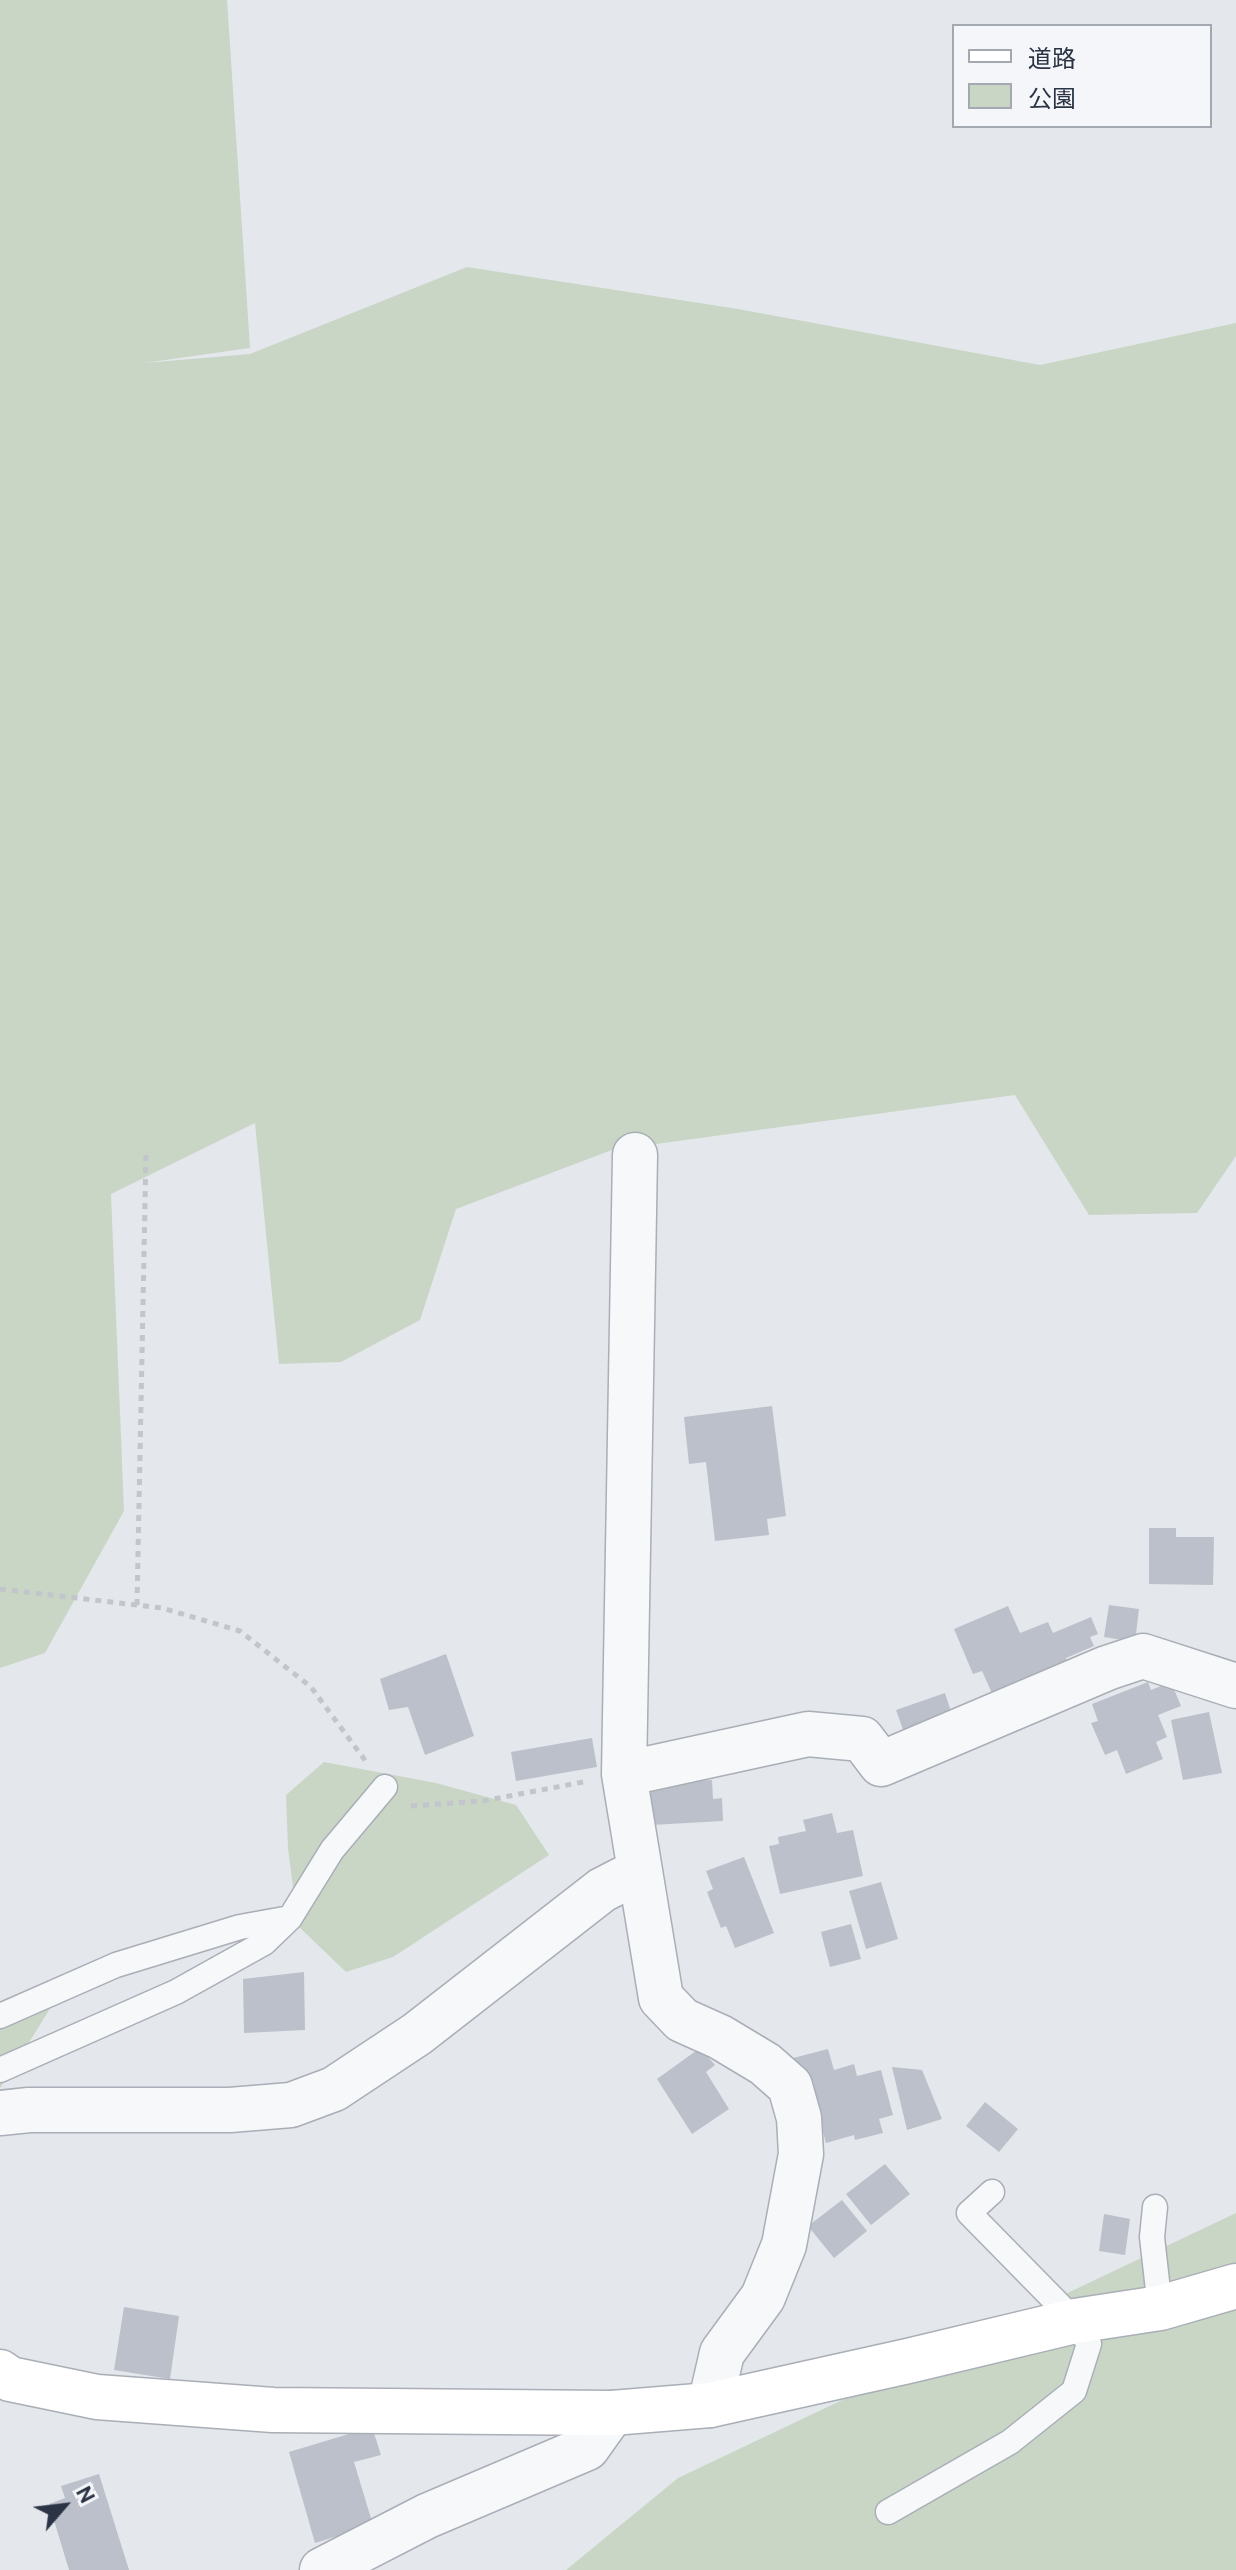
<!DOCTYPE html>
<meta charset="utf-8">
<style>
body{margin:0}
#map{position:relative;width:1236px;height:2570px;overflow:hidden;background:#e4e7ec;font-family:Cabin,"Noto Sans JP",sans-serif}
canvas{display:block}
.legend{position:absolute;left:952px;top:24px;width:260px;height:104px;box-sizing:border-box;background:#f4f6f9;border:2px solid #a4a8b1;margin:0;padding:10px 14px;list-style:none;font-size:24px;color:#2b3445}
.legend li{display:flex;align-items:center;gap:16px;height:40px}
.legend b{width:40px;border:2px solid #a4a8b1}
.north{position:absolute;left:24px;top:2466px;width:80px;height:80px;-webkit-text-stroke:6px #f4f6f9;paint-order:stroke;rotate:62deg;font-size:22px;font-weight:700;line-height:32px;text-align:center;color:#2b3445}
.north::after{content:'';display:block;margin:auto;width:28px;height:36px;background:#2b3445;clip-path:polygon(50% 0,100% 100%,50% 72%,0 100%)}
</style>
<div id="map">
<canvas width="1236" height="2570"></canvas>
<ul class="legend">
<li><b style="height:10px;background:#fff"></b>道路</li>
<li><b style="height:22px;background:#c9d6c5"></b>公園</li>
</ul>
<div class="north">N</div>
</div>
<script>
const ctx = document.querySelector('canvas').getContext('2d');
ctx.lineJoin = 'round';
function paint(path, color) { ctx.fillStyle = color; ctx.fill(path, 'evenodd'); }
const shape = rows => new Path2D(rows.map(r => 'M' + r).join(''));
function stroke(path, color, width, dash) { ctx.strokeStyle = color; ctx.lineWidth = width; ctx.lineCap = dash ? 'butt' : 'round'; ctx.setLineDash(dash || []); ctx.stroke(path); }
const green = shape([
 [0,0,227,0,250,348,144,363,250,354,467,267,738,309,1040,365,1236,323,1236,1156,1197,1213,1089,1215,1015,1095,612,1150,456,1209,420,1320,341,1362,279,1364,255,1123,111,1194,124,1511,45,1653,0,1668],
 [324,1762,436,1783,516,1805,549,1855,393,1957,346,1972,298,1926,288,1848,286,1795],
 [51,2007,15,2065,0,2088,0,2010],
 [1236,2213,1236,2570,566,2570,678,2478]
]);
const building = shape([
 [772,1406,786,1516,767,1519,769,1535,715,1541,706,1462,689,1464,684,1417],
 [1149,1528,1176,1528,1176,1537,1214,1537,1213,1585,1149,1584],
 [1109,1605,1139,1609,1135,1642,1104,1637],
 [1008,1606,1020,1633,1048,1622,1053,1633,1091,1617,1098,1634,1090,1637,1094,1646,1066,1658,1069,1668,995,1700,982,1671,973,1674,954,1629],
 [446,1654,474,1736,425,1755,408,1707,389,1710,380,1679],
 [1148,1682,1151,1690,1171,1682,1181,1706,1158,1715,1167,1737,1156,1742,1163,1759,1126,1774,1117,1750,1105,1755,1091,1723,1098,1721,1092,1704],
 [945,1693,955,1724,907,1741,896,1710],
 [1209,1712,1222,1773,1183,1780,1171,1720],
 [592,1738,597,1767,516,1781,511,1752],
 [712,1780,713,1799,722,1798,723,1821,651,1825,649,1784],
 [832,1813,837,1833,853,1830,863,1876,780,1894,769,1846,779,1844,778,1837,806,1831,803,1820],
 [744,1857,774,1933,735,1948,726,1926,721,1928,707,1892,713,1889,706,1871],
 [881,1882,898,1939,866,1949,849,1891],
 [851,1924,861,1959,830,1967,821,1932],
 [304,1972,305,2030,244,2033,243,1979],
 [700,2048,715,2065,706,2072,729,2109,692,2134,657,2079],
 [828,2049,834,2070,854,2064,857,2076,881,2070,893,2115,879,2119,883,2133,855,2140,854,2135,826,2143,812,2093,803,2095,793,2058],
 [892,2067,922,2070,942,2119,907,2130],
 [985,2102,1018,2129,999,2152,966,2126],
 [885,2164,910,2194,871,2225,846,2194],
 [842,2200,867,2231,834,2258,808,2226],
 [1104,2214,1130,2219,1125,2255,1099,2251],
 [124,2307,179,2316,170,2379,114,2370],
 [372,2427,381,2455,354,2462,373,2525,315,2543,289,2452],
 [99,2474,129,2570,69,2570,49,2504,65,2498,61,2486]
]);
const path = shape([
 [0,1589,162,1608,240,1631,311,1687,367,1763],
 [137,1605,146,1153],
 [411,1806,483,1801,583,1782]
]);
const lane = shape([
 [0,2016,116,1965,240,1927,290,1918,332,1850,385,1787],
 [0,2070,176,1992,264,1943,290,1918],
 [1155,2207,1152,2237,1160,2308],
 [888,2512,1010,2442,1074,2391,1089,2344,1075,2321,969,2213,992,2192]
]);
const street = shape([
 [635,1155,624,1774,808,1734,862,1739,881,1764,1107,1668,1143,1656,1236,1686],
 [624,1774,661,1998,682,2020,720,2037,765,2064,790,2086,799,2118,801,2154,784,2245,763,2297,722,2353,710,2405],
 [0,2113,29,2110,230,2110,291,2105,334,2089,417,2034,602,1890,639,1871],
 [322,2570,427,2516,587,2448,612,2413]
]);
const secondary = shape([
 [0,2372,10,2379,97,2397,273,2410,612,2413,710,2405,908,2361,1075,2321,1160,2308,1236,2286]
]);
paint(green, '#c9d6c5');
paint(building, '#bbc0ca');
stroke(lane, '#a9aeb7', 27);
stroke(street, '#a9aeb7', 47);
stroke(secondary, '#a9aeb7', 47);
stroke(path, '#c2c5cb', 5, [6, 6]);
stroke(lane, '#f7f8fa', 24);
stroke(street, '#f7f8fa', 44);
stroke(secondary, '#fff', 44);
</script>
